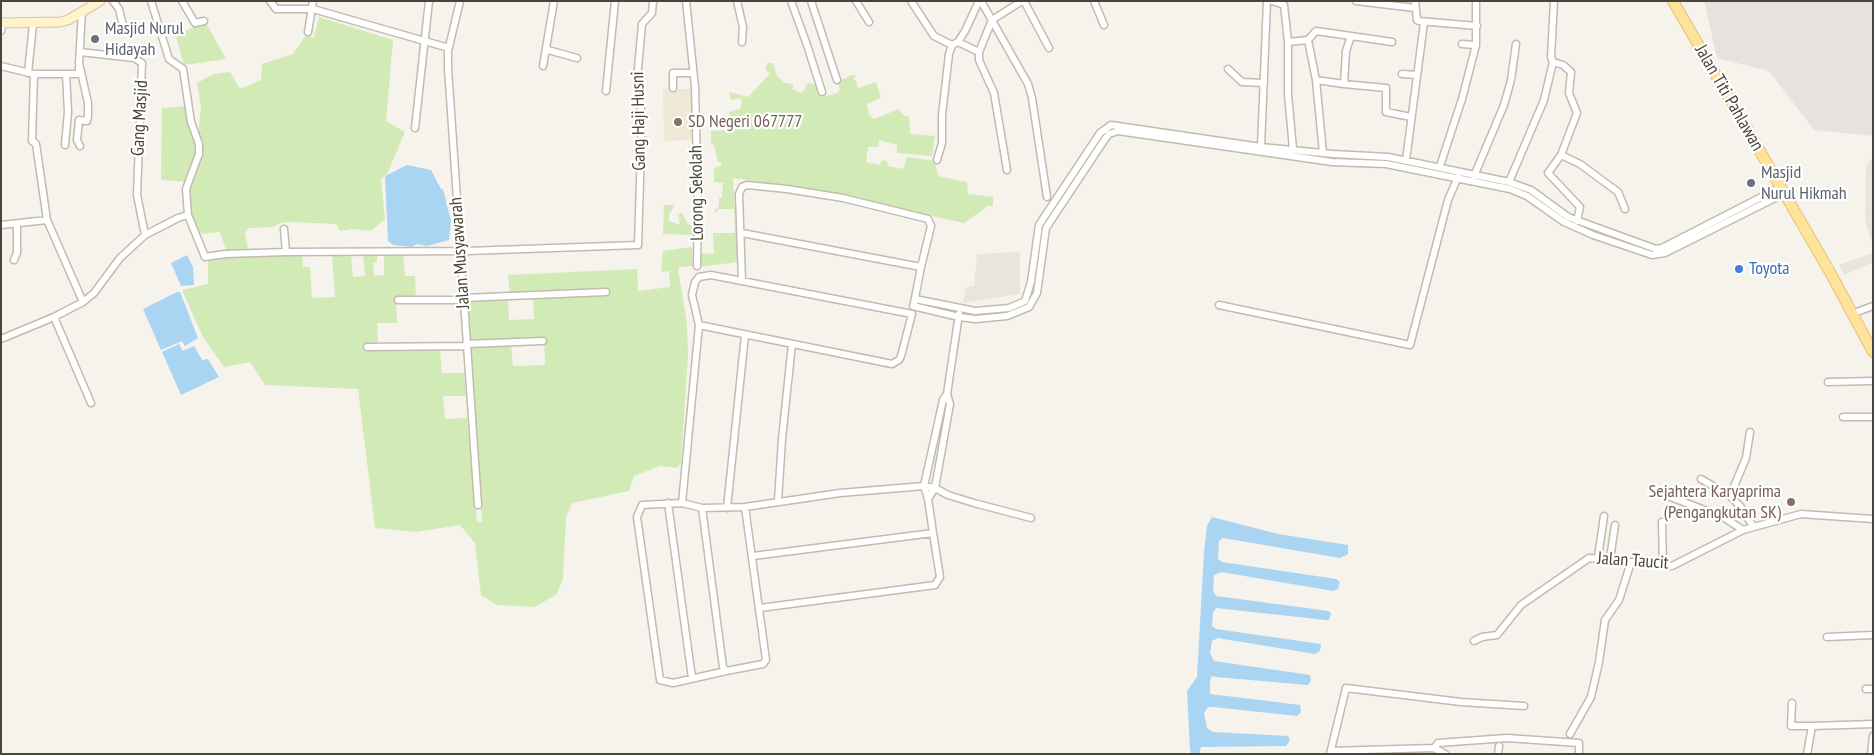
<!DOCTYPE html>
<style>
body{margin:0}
#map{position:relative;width:1874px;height:755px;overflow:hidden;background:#f6f3ec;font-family:"PT Sans Narrow",sans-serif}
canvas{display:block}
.frame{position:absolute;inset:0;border:2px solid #4b4439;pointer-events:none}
</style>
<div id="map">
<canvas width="1874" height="755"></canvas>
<div class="frame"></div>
</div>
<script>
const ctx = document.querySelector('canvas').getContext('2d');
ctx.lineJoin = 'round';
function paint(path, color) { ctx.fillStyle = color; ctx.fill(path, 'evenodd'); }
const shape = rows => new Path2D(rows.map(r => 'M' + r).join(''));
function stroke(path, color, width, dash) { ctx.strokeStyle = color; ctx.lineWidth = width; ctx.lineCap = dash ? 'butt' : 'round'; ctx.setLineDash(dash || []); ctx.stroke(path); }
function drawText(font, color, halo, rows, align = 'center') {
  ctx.font = font + ' "PT Sans Narrow",sans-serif'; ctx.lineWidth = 4.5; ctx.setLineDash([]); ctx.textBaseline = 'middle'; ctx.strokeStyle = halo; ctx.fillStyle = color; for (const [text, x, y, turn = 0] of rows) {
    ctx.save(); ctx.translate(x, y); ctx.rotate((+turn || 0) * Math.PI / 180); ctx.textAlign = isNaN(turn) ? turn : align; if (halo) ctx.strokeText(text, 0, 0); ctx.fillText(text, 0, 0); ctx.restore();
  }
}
const residential = shape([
 [1873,159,1873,245,1865,220,1866,168,1869,161],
 [1020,252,1020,294,963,303,966,287,974,286,977,254],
 [1873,253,1873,263,1844,275,1839,265]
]);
const industrial = shape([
 [1704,1,1873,1,1873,136,1814,130,1769,71,1717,58]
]);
const education = shape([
 [663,89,693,89,694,140,664,141]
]);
const green = shape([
 [319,17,393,40,386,121,405,132,388,172,381,180,385,219,371,231,352,229,340,231,336,224,290,222,281,223,272,227,248,228,245,233,248,250,226,250,220,232,201,234,190,213,188,189,204,142,198,135,201,108,197,83,214,74,230,72,240,89,261,80,262,64,293,54,305,36,314,37],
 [205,21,226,59,184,65,176,36],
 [768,63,773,63,777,76,785,83,794,84,792,89,802,93,808,83,819,85,823,97,837,93,840,89,837,82,852,75,856,75,853,80,856,81,858,88,876,82,881,98,867,104,869,115,874,119,899,109,904,116,909,116,910,134,935,136,932,156,897,153,897,145,879,140,878,147,868,147,866,162,879,165,882,160,887,161,888,166,903,169,907,157,935,161,938,176,967,182,968,194,993,197,993,206,988,206,964,223,804,188,733,178,738,262,699,267,700,253,714,254,713,233,735,233,734,209,719,209,715,213,715,210,719,206,719,198,722,198,723,183,714,182,714,168,721,166,721,162,718,162,714,145,711,144,711,131,730,130,729,112,740,109,742,101,740,98,731,100,729,92,748,97,770,74,765,69],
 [187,106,197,144,196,155,186,182,161,180,162,108],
 [664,205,675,205,669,214,669,221,680,225,678,215,682,212,687,223,696,228,696,235,663,234],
 [692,247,693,266,679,267,678,269,687,324,688,355,681,463,677,468,660,466,634,476,629,491,572,503,566,517,563,580,556,595,534,607,497,605,481,595,475,543,460,525,416,532,375,528,358,389,265,385,250,362,224,367,203,337,182,290,208,284,208,258,302,255,303,267,310,267,312,298,335,297,332,255,351,255,353,277,365,276,363,255,377,254,377,262,373,263,374,276,384,275,384,254,403,254,405,276,415,276,416,298,396,298,397,323,377,323,378,344,440,349,442,373,464,373,466,396,443,396,445,419,467,418,477,522,482,522,470,346,511,344,513,366,545,365,544,338,471,342,467,300,508,299,509,320,534,319,533,296,609,294,609,289,510,295,508,275,637,269,638,291,670,287,669,271,661,272,663,251]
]);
const water = shape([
 [407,165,431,170,441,189,443,189,451,221,449,240,427,246,416,244,412,247,393,245,388,241,385,176],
 [187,255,193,267,194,285,181,286,171,263],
 [177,292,180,292,198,338,185,346,182,341,161,350,143,309],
 [179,344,183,351,194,346,202,360,208,359,219,377,181,395,162,352],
 [1212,517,1278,534,1348,545,1348,554,1340,558,1223,538,1219,541,1218,559,1222,562,1336,579,1340,582,1338,589,1333,591,1221,572,1214,575,1213,590,1216,596,1329,611,1331,614,1329,620,1325,620,1216,608,1213,613,1212,626,1216,629,1321,644,1320,651,1315,654,1218,638,1212,641,1210,653,1214,661,1310,675,1311,681,1308,685,1216,677,1212,676,1210,680,1210,694,1300,705,1301,712,1297,716,1213,707,1208,707,1204,713,1207,728,1213,732,1288,736,1290,740,1286,746,1201,747,1199,754,1191,754,1190,749,1187,691,1197,677,1204,552,1207,526]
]);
const street = shape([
 [113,1,119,9,123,26],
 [151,1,169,59,183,69,191,122,199,144,199,154,186,189,188,215,205,257,225,254,286,252,467,251,638,245,642,117,637,79,642,24,652,13,653,1],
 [182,1,195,23,204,21],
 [270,1,276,9,313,9,449,48],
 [460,1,448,51,448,68,478,505],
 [686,1,695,87,698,207,697,266],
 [737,1,743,27,742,42],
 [791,1,807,45,822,92],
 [811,1,837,80],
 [856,1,869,22],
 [911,1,934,36,952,45],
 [981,1,1028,84,1032,98,1047,197],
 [1024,1,1049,48],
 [1094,1,1104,25],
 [1272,1,1284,5,1288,42,1308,40,1316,31,1351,36],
 [1356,1,1415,8],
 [1415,1,1417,20,1419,21,1477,26],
 [1554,1,1551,57,1553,62,1563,65,1571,72,1569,93,1577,113,1561,155,1548,173,1580,207,1577,221],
 [1,31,3,23],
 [308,32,313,1],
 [1308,40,1316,80,1344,84],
 [958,42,979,52],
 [1288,42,1288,94,1293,149],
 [1392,42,1351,36,1346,51,1344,84,1386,88,1386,112,1411,117],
 [1462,44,1476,45],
 [548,50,577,58],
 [80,52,134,58,142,63,137,195,145,235],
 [1,66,34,74,66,74],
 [543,66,554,1],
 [1228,69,1242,82,1264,83],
 [28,73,33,24],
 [34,74,32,141,36,144,47,220,83,302],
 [1402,74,1417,75],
 [1316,80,1323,153],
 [673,88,673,73,693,73],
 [606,91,615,1],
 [415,128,429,1],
 [65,145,68,112,66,74,79,74,79,67],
 [80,146,77,140,79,120,87,121,88,116,88,103,79,63,82,12],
 [1261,147,1267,1],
 [1561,155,1580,164,1618,192,1625,209],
 [937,160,942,143,942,115,949,54,952,45,958,42,965,31,979,1],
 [1406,160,1424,23],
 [1440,166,1462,99,1476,45,1476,1],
 [1007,170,994,93,979,60,979,52,992,20,1022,1],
 [1474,176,1504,105,1511,80,1516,44],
 [1509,182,1544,100,1553,62],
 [1,225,47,220],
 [284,229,286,252],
 [742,233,921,267,914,303],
 [14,260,17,253,17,224],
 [742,281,739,194,742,187,747,185,787,189,843,198,928,219,931,226,921,267],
 [463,298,606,292],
 [915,299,975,311,1009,308,1025,301,1031,282,1039,225,1100,133,1111,125,1261,147,1333,154,1388,157,1509,182,1531,190,1568,217,1656,249,1662,248,1781,187],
 [398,300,463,300],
 [1219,305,1410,345,1448,200,1458,177],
 [913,306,959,317,976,319,1007,316,1029,307,1037,293,1046,228,1105,139,1109,134,1118,131,1332,162,1386,164,1510,189,1527,196,1564,222,1593,235,1652,255,1665,253,1785,193],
 [1854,313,1873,306],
 [54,317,91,403],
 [699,325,892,364,899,360,901,356,912,314,742,281,711,275,699,277,695,282,692,295,699,325,682,503,702,508,745,507,840,493,924,486,935,488,948,495,974,503,1031,518],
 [1,339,54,317,83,302,94,293,120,258,145,235,178,218,188,215],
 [466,344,543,341],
 [367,347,466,346],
 [1828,382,1873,381],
 [1843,417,1873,417],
 [1701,479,1730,496,1740,506,1753,526],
 [1655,491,1723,517,1743,530],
 [1730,496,1746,458,1750,432],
 [928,499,935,488,950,404,947,394],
 [778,501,782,439,792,344],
 [668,503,692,678],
 [682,503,642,505,637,517,660,680,673,683,726,671],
 [702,508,723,667,726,671,763,664,766,660,745,507],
 [727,508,745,335],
 [1662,522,1663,565],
 [753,556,933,533,928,499,924,486,943,400,947,394,959,314],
 [1598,557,1604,516],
 [1610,559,1615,525],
 [760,608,935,585,940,577,933,533],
 [1827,637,1873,635],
 [1474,641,1482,637,1497,635,1521,605,1589,558,1672,566,1743,530,1801,514,1873,519],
 [1866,689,1873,689],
 [1792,703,1791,726,1812,726],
 [1570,734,1591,697,1599,662,1605,620,1619,600,1631,562],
 [1434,748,1438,743,1507,738,1579,743,1579,754],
 [1331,751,1434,748,1445,754],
 [1330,754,1346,688,1461,702,1524,706],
 [1498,754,1499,746],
 [1807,754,1812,726,1873,724],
 [1871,754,1873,736]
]);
const secondary = shape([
 [1,23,60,22,68,20,100,1]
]);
const primary = shape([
 [1673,1,1831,274,1873,352]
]);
const markers = [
 [95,39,5,"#6b7280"],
 [678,122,5,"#8d6e63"],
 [1751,183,5,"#6b7280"],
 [1739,269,5,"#3f7fe0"],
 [1791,502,5,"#8d6e63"]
];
const worshipNames = [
 ["Masjid Nurul",105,29],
 ["Hidayah",105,50],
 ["Masjid",1761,173],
 ["Nurul Hikmah",1761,194]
];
const streetNames = [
 ["Jalan Titi Pahlawan",1729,98,60],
 ["Gang Masjid",140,118,-87],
 ["Gang Haji Husni",639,121,-91],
 ["Lorong Sekolah",697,193,-91],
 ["Jalan Musyawarah",460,253,-94],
 ["Jalan Taucit",1633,561,4]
];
const educationNames = [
 ["SD Negeri 067777",688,122],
 ["Sejahtera Karyaprima",1781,492,"right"],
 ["(Pengangkutan SK)",1781,513,"right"]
];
const shopNames = [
 ["Toyota",1749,269]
];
paint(residential, '#eae5da');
paint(industrial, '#e6e2dd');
paint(education, '#efe8d6');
paint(green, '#d2eab5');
paint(water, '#a9d4f2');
stroke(street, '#c2bbae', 9);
stroke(secondary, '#d6c79b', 11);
stroke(primary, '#e6c16a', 12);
stroke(street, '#fff', 6);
stroke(secondary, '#fff3cd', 9);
stroke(primary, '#ffe39c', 10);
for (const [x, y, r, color] of markers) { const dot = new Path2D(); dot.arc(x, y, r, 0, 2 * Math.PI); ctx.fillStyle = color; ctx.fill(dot); stroke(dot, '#fff', 2); }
drawText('18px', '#5b616d', '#fff', worshipNames, 'left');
drawText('18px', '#4b4439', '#fff', streetNames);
drawText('18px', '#785e54', '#fff', educationNames, 'left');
drawText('18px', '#366cbe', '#fff', shopNames, 'left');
</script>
